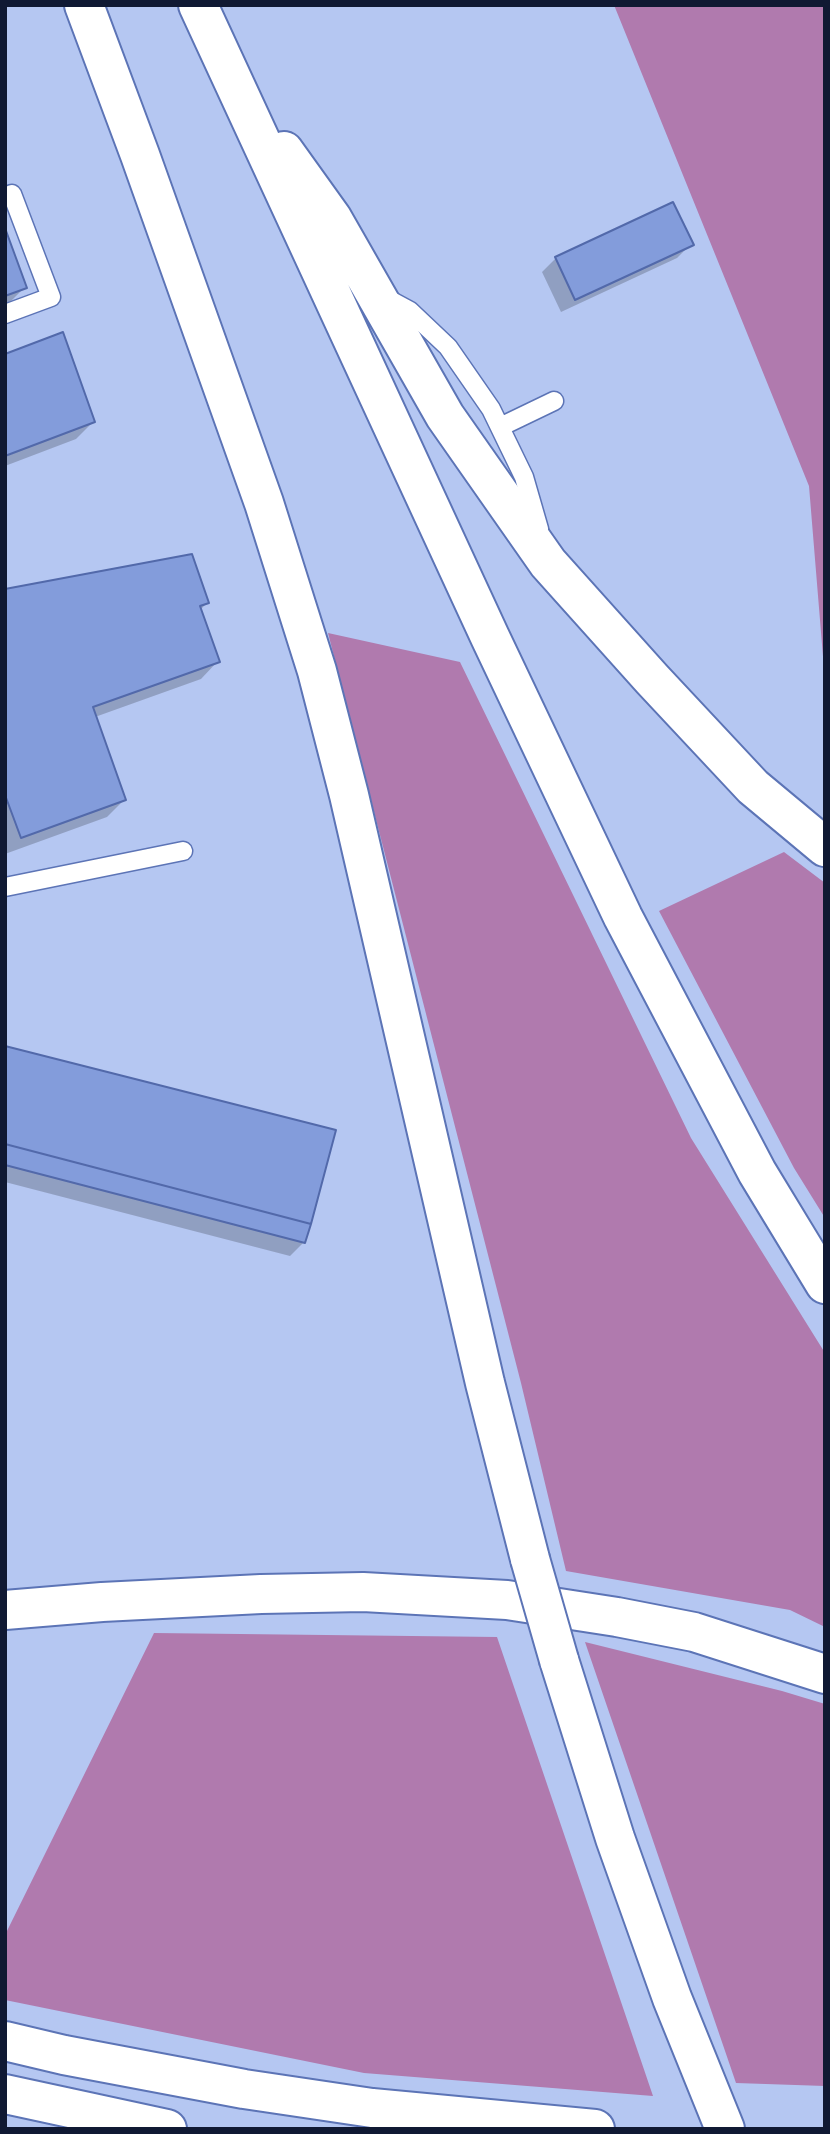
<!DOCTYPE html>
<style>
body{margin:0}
#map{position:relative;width:830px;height:2134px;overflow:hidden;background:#b5c7f2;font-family:"Nunito Sans",sans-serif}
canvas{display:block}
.frame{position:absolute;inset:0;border:7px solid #101933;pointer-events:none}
</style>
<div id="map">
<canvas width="830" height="2134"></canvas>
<div class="frame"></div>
</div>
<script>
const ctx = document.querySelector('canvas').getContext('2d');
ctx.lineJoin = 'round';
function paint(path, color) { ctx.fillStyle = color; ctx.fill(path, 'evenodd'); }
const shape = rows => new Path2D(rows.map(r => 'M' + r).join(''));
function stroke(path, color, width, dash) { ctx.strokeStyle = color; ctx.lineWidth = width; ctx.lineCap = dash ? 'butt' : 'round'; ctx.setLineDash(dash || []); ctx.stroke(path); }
const forest = shape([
 [614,5,825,5,825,681,809,486],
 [328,633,460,662,691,1138,825,1353,825,1627,790,1610,566,1571,521,1383],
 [784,852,825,883,825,1218,794,1168,659,911],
 [154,1633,497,1637,653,2096,364,2073,5,2000,5,1935],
 [585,1642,782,1691,825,1704,825,2086,736,2083]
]);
const shadow = shape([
 [5,233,25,287,11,301,5,304],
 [691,244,677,258,561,312,542,272,556,258],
 [5,356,93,422,76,439,5,466],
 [5,590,207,603,200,610,218,661,201,679,95,717,124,800,107,817,5,854],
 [5,1048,304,1242,290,1256,5,1182]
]);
const building = shape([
 [673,202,694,245,575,300,555,257,673,202],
 [5,228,27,288,5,296,5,228],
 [63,332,95,422,5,456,5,354,63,332],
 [192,554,209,603,200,606,220,662,93,707,126,800,21,838,5,795,5,589,192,554],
 [5,1046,336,1130,311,1224,5,1144,5,1046],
 [5,1144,311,1224,305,1243,5,1165,5,1144]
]);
const service = shape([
 [5,197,12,194,51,297,5,314],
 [384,297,410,311,448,347,491,409,524,477,539,529],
 [500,427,554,401],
 [5,887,183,851]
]);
const motorway = shape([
 [84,5,140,155,264,503,317,671,349,795,485,1383,530,1559],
 [198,5,490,637,623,917,757,1172,825,1284],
 [284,151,332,218,445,416,548,563,652,679,753,787,825,847],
 [5,1610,102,1602,261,1594,363,1592,507,1600,617,1617,694,1632,825,1674],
 [559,1660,615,1838,672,1998,725,2129],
 [5,2041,64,2055,244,2089,372,2108,595,2129],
 [5,2094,167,2129]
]);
const motorwayBridge = shape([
 [530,1559,559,1660]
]);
paint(forest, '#b07aae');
paint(shadow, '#0003');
paint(building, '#839cdb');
stroke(building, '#5269aa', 2);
stroke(service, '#5c74b6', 21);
stroke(motorway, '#5c74b6', 42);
stroke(service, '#fff', 18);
stroke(motorway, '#fff', 38);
stroke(motorwayBridge, '#5c74b6', 42, []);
stroke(motorwayBridge, '#fff', 38);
</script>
